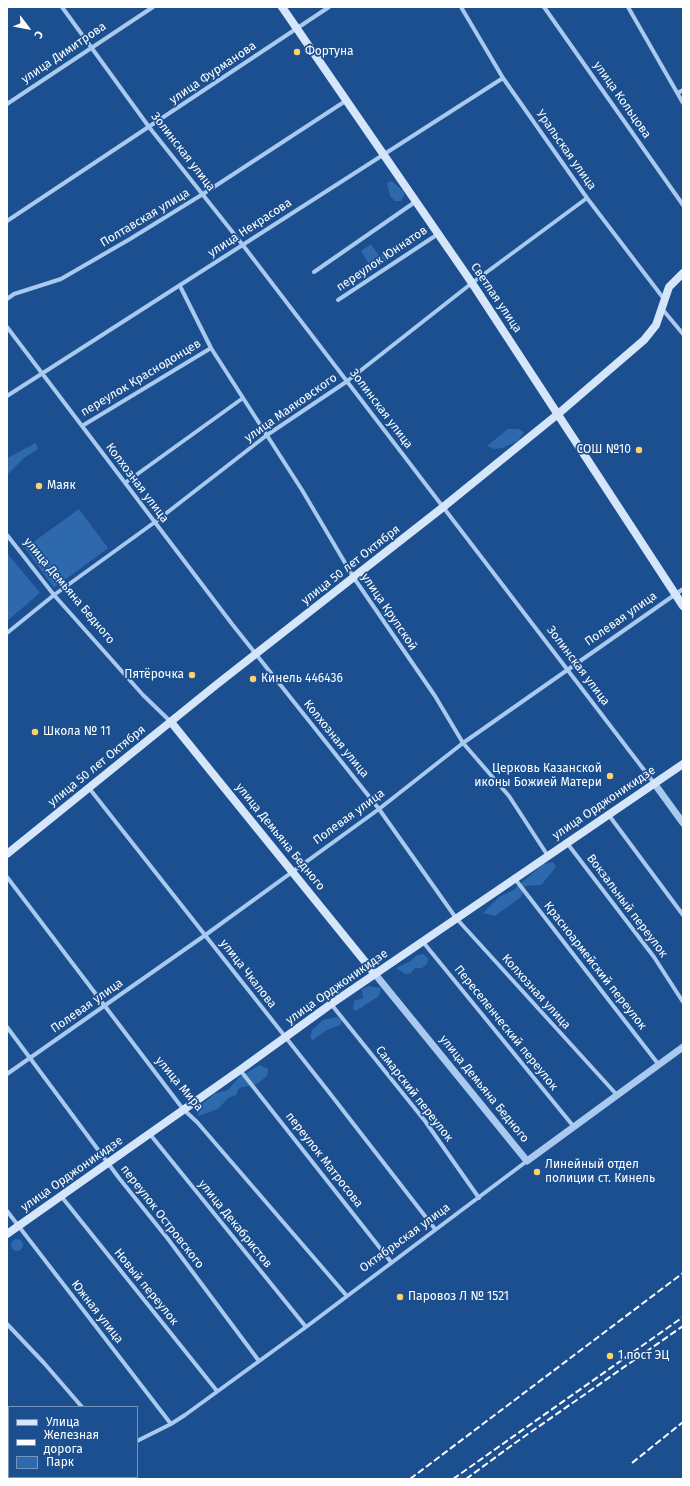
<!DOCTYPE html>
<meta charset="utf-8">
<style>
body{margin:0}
#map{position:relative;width:690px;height:1486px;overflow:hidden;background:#1b4f8f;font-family:"Fira Sans",sans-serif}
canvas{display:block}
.frame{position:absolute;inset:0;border:8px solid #fff;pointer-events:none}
.legend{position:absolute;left:8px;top:1406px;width:130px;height:72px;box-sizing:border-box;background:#1b4f8f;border:1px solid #7695bc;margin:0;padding:5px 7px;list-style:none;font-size:12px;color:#fff}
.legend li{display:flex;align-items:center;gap:8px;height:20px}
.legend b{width:20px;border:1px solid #7695bc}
.north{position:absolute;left:8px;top:8px;width:40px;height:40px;-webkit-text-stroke:3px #1b4f8f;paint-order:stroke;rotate:122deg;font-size:11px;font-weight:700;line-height:16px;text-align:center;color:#fff}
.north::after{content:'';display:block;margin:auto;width:14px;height:18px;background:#fff;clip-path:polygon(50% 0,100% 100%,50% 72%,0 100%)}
</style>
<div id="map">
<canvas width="690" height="1486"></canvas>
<div class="frame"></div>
<ul class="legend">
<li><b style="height:5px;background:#d6e6fa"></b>Улица</li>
<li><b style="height:5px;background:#fff"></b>Железная дорога</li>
<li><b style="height:11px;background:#2e69ad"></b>Парк</li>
</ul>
<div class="north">С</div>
</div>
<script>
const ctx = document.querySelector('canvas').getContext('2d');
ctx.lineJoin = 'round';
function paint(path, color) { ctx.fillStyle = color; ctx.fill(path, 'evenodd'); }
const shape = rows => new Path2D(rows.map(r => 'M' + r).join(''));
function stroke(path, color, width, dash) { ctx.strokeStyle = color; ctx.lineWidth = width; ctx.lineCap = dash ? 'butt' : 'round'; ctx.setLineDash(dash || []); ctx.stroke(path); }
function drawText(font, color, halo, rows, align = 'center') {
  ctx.font = font + ' "Fira Sans",sans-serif'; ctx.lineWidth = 3.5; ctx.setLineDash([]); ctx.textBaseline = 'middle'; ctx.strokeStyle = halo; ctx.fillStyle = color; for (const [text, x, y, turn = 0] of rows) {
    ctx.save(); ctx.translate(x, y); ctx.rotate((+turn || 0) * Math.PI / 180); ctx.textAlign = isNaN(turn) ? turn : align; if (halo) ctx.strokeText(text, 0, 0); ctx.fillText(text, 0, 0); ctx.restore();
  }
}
const green = shape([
 [392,181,404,192,404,196,401,201,395,201,390,196,387,183],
 [371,244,379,256,386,251,391,258,373,270,361,251],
 [508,429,518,429,524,432,518,441,502,448,494,449,487,446],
 [36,443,38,449,24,458,7,475,7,458],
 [79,509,108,548,54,588,25,548],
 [7,553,40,593,7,621],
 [553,862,556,867,541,885,525,886,521,897,495,916,483,913,499,897,512,891,543,864],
 [423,954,428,958,427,964,422,968,415,968,411,973,406,974,396,968,411,961,417,955],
 [369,986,381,988,379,996,356,1011,353,1009,354,1001,363,998,362,989],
 [337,1017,342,1021,340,1025,325,1031,313,1040,310,1038,312,1030,323,1020],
 [260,1065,268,1069,267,1076,257,1084,239,1088,236,1095,228,1098,218,1109,199,1116,195,1110,214,1094,228,1090,238,1078],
 '11 1245a6 6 0 1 1 12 0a6 6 0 1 1-12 0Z'
]);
const minor = shape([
 [62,7,149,127,242,244,654,783],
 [461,7,503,78,587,198,664,299],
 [544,7,683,205],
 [628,7,683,103],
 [678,93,683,90],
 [7,104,153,7],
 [7,221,329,7],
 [314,272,415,202],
 [180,286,211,348,302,490,354,578,435,696,463,743,509,796,548,856],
 [7,299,14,294,61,279,130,239,203,194,347,100],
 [338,300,438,234],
 [663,310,683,334],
 [7,327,232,624,379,809,456,918,617,1095],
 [7,396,503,78],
 [82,426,211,348],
 [125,483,243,398],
 [7,535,54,595,143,695,171,722],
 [7,633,54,595,155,522,267,435,346,382,472,283,587,198],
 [89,788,328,1091,435,1229],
 [608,814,683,915],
 [567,843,654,957,683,1002],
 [7,877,183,1109,197,1122,346,1295],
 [515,879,659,1065],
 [423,942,574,1127],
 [331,1004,425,1121,479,1198],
 [7,1027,119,1178,168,1239,259,1361],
 [240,1070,391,1262],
 [7,1074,204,936,379,809,463,743,683,589],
 [149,1133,306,1327],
 [61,1196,217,1391],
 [7,1211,171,1424],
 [7,1324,44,1363,82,1407],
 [7,1430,9,1432],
 [137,1441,171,1424,185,1415,306,1327,527,1161]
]);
const tertiary = shape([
 [654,783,683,823],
 [375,974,527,1161,683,1047]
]);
const secondary = shape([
 [282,7,472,283,683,606],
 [171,722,375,974],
 [7,854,216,685,442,508,558,414,644,340,656,325,669,287,683,273],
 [7,1234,240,1070,331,1004,683,764]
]);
const rail = shape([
 [632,1463,683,1422],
 [410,1479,683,1273],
 [453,1479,683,1317],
 [466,1479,515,1443,683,1326]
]);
const markers = [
 [297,52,4,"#ffd166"],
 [639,450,4,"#ffd166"],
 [39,486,4,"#ffd166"],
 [192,675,4,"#ffd166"],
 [253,679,4,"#ffd166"],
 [35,732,4,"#ffd166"],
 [610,776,4,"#ffd166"],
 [537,1172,4,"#ffd166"],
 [400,1297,4,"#ffd166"],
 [610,1356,4,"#ffd166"]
];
const poiNames = [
 ["Фортуна",305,52],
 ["СОШ №10",631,450,"right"],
 ["Маяк",47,486],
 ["Пятёрочка",184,675,"right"],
 ["Кинель 446436",261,679],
 ["Школа № 11",43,732],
 ["Церковь Казанской",602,769,"right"],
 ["иконы Божией Матери",602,783,"right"],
 ["Линейный отдел",545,1165],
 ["полиции ст. Кинель",545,1179],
 ["Паровоз Л № 1521",408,1297],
 ["1 пост ЭЦ",618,1356]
];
const streetNames = [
 ["улица Димитрова",64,53,-34],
 ["улица Фурманова",213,73,-34],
 ["улица Кольцова",622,100,55],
 ["Уральская улица",566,150,55],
 ["Золинская улица",183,152,52],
 ["Полтавская улица",145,218,-31],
 ["улица Некрасова",250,228,-33],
 ["переулок Юннатов",382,259,-34],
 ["Светлая улица",496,298,56],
 ["переулок Краснодонцев",141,378,-31],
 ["улица Маяковского",291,408,-35],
 ["Золинская улица",381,409,53],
 ["Колхозная улица",137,483,53],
 ["улица 50 лет Октября",351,565,-38],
 ["улица Демьяна Бедного",69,591,50],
 ["улица Крупской",389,612,56],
 ["Полевая улица",621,619,-35],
 ["Золинская улица",578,666,53],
 ["Колхозная улица",336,739,51],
 ["улица 50 лет Октября",97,766,-39],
 ["улица Орджоникидзе",604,803,-34],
 ["Полевая улица",349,817,-36],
 ["улица Демьяна Бедного",280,837,51],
 ["Вокзальный переулок",627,906,53],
 ["Красноармейский переулок",595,966,52],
 ["улица Чкалова",248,974,52],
 ["улица Орджоникидзе",337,987,-35],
 ["Колхозная улица",536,992,48],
 ["Полевая улица",87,1006,-35],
 ["Переселенческий переулок",506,1028,51],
 ["улица Мира",179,1084,50],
 ["улица Демьяна Бедного",484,1089,51],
 ["Самарский переулок",414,1094,52],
 ["переулок Матросова",324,1160,52],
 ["улица Орджоникидзе",72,1174,-35],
 ["переулок Островского",162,1217,52],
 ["улица Декабристов",235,1224,51],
 ["Октябрьская улица",405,1238,-36],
 ["Новый переулок",146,1287,51],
 ["Южная улица",97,1312,52]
];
paint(green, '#2e69ad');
stroke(minor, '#a9c9ee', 4);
stroke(tertiary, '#a9c9ee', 7);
stroke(secondary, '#d6e6fa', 8);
stroke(rail, '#fff', 2, [7, 3]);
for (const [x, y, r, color] of markers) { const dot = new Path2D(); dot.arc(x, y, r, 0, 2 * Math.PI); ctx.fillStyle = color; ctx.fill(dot); stroke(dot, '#1b4f8f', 1.5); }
drawText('12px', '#fff', '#1b4f8f', poiNames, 'left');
drawText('12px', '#fff', '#1b4f8f', streetNames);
</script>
